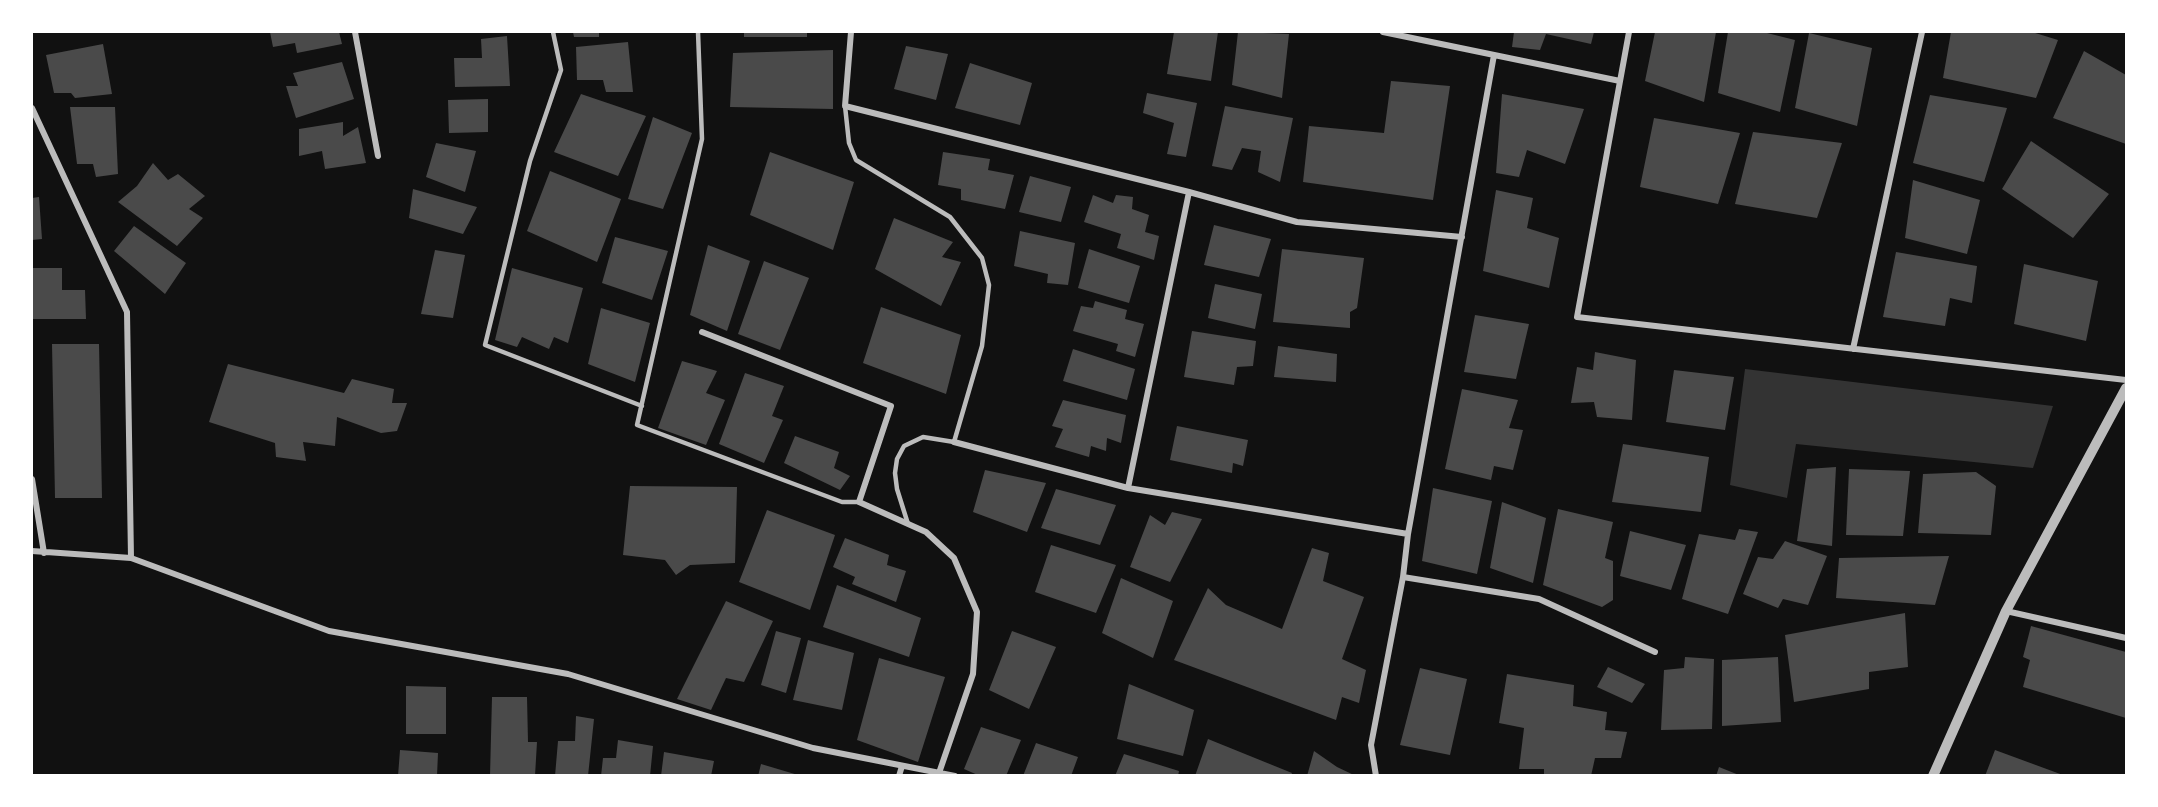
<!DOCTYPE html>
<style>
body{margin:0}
#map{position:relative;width:2158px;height:807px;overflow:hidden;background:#111;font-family:Spectral,serif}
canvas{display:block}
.frame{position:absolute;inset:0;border:33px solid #fff;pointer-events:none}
</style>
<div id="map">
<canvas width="2158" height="807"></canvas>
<div class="frame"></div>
</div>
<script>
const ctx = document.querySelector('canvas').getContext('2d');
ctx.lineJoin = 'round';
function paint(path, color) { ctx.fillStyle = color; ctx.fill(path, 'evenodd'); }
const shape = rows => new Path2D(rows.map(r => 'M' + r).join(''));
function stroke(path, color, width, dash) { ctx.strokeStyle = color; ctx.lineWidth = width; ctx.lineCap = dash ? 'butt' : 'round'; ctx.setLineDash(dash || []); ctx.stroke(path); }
const water = shape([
 [1745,369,2053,406,2033,468,1796,444,1787,498,1730,485]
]);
const building = shape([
 [270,32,339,32,342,44,297,53,295,43,273,47],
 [573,32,599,32,599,37,574,37],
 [744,32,807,32,807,37,744,37],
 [1174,32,1218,32,1211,81,1167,74],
 [1238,32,1289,34,1282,98,1232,85],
 [1514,32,1594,32,1591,44,1546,34,1540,50,1512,47],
 [1655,32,1716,32,1704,102,1645,81],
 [1728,32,1763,32,1795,40,1780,112,1718,93],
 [1951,32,2032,32,2058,40,2036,98,1943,78],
 [1809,33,1872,48,1857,126,1795,108],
 [507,36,510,86,455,87,454,58,482,58,481,39],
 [628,42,633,92,606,92,603,80,577,80,576,47],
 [103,44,112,94,75,98,71,93,54,93,46,55],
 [906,46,948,54,936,100,894,89],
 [833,50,833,109,730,107,733,53],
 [2084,51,2126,75,2126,144,2053,118],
 [342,62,354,99,296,118,286,86,298,86,293,73],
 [970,63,1032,83,1020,125,955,108],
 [1391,81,1450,86,1433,200,1303,182,1309,126,1384,133],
 [1147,93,1197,103,1186,157,1167,154,1174,123,1143,113],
 [581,94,646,116,618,176,554,152],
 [1502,94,1584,109,1565,164,1527,150,1519,177,1496,173],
 [1930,95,2007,108,1984,182,1913,163],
 [488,99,488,132,449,133,448,100],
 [1225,106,1293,118,1280,182,1258,172,1261,151,1242,148,1232,170,1212,166],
 [70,107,115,107,118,174,96,177,93,164,77,164],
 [653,117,692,133,663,209,628,199],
 [1654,118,1740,133,1718,204,1640,187],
 [343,122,343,136,358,127,366,163,325,169,322,151,299,156,299,129],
 [1753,132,1842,143,1817,218,1735,204],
 [2031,141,2109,194,2073,238,2002,189],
 [436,143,476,151,465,192,426,177],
 [770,152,854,182,833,250,750,215],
 [943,152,990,159,988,170,1014,175,1005,209,961,200,961,189,938,185],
 [153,163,168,180,178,174,205,196,189,209,203,218,177,246,118,202,137,186],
 [550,171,621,199,597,262,527,231],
 [1030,176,1071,187,1061,222,1019,212],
 [1913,180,1980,200,1967,254,1905,238],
 [413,189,477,207,463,234,409,218],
 [1496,190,1533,198,1527,228,1559,238,1549,288,1483,271],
 [1093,195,1113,203,1116,195,1133,197,1132,209,1149,215,1145,232,1159,236,1154,260,1117,248,1121,234,1084,222],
 [39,197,42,239,32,240,32,198],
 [894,218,953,242,942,257,961,262,941,306,875,269],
 [1214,225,1271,239,1259,277,1204,265],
 [134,226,186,263,165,294,114,251],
 [1020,231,1075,243,1068,285,1047,283,1048,274,1014,266],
 [615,237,668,251,652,300,602,283],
 [708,245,750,261,727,331,690,315],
 [1089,249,1140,266,1129,303,1078,288],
 [1282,249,1364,258,1357,308,1350,312,1350,328,1273,322],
 [435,250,465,255,453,318,421,314],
 [1896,252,1977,266,1972,303,1950,298,1945,326,1883,317],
 [764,261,809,278,780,350,738,334],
 [2024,264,2098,281,2086,341,2014,324],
 [32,268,62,268,62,290,85,290,86,319,32,319],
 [512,268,583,288,568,343,554,337,549,349,522,337,517,347,495,340],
 [1215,284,1262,294,1255,329,1208,318],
 [1095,301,1127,310,1125,319,1144,324,1135,357,1116,351,1118,344,1073,331,1081,306,1093,308],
 [881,307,961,335,946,394,863,363],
 [601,308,650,323,635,382,588,364],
 [1475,315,1529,324,1516,379,1464,372],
 [1192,331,1256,341,1253,366,1237,367,1234,385,1184,377],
 [52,344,99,344,102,498,55,498],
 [1278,346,1337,354,1336,382,1274,377],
 [1073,349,1135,369,1127,400,1063,381],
 [1595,352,1636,360,1632,420,1597,417,1594,402,1571,403,1577,367,1593,370],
 [682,361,717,371,706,393,725,400,706,445,658,428],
 [228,364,344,393,352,379,394,389,392,403,407,403,397,431,381,433,337,417,335,446,303,442,306,461,276,457,275,443,209,422],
 [1674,370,1734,377,1725,430,1666,422],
 [745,373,784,386,772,416,783,420,764,463,719,444],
 [1462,389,1518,400,1509,428,1523,430,1513,470,1494,466,1491,480,1445,469],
 [1063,400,1126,415,1121,443,1107,438,1106,451,1091,446,1089,457,1055,447,1063,429,1052,426],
 [1177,426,1248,440,1243,466,1233,463,1232,473,1170,460],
 [795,436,839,452,834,468,850,476,840,490,784,463],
 [1623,444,1709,457,1701,512,1612,502],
 [1836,467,1832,546,1797,541,1807,469],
 [1849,469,1910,471,1903,536,1846,535],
 [985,470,1046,483,1027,532,973,512],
 [1976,472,1996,486,1991,535,1918,533,1923,474],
 [630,486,737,487,735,563,690,565,676,575,665,560,623,555],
 [1433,488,1492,501,1477,574,1422,561],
 [1056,489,1116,505,1100,545,1041,528],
 [1502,502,1546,518,1533,583,1490,568],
 [1558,509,1613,522,1605,558,1613,561,1613,600,1602,607,1543,585],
 [767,510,835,535,810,610,739,582],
 [1172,512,1202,519,1170,582,1130,567,1150,515,1165,525],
 [1739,529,1758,532,1728,614,1682,599,1699,534,1735,540],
 [1630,531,1686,545,1671,590,1620,576],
 [845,538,889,555,887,565,906,571,896,602,852,584,855,577,833,567],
 [1785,541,1827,556,1808,605,1783,599,1778,608,1743,594,1758,557,1773,559],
 [1051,545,1116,565,1096,613,1035,592],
 [1312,548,1329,553,1323,581,1364,597,1342,659,1366,670,1359,703,1342,697,1336,720,1174,660,1208,588,1226,605,1282,629],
 [1949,556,1935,605,1836,598,1839,558],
 [1121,578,1173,601,1153,658,1102,633],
 [837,585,921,618,909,657,823,627],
 [726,601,773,621,744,682,726,678,711,710,677,699],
 [1905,613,1908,667,1869,672,1869,689,1794,702,1785,635],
 [2031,626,2126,652,2126,718,2023,687,2030,660,2023,657],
 [776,631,801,638,786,693,761,685],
 [1012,631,1056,647,1029,709,989,690],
 [808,640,854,653,842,710,793,700],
 [1685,657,1714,659,1712,729,1661,730,1664,670,1684,668],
 [1778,657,1781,722,1722,726,1722,660],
 [879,658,945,677,918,762,857,740],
 [1608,667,1645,684,1632,703,1597,687],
 [1420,668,1467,679,1450,755,1400,745],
 [1507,674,1574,685,1573,706,1607,712,1605,730,1627,732,1621,758,1595,758,1591,776,1544,776,1544,769,1519,769,1524,728,1499,723],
 [1129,684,1194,710,1183,756,1117,739],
 [406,686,446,687,446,734,406,734],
 [492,697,527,697,528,742,537,742,535,776,490,776],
 [576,716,594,719,588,776,555,776,558,741,575,741],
 [981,727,1021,740,1006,776,980,776,964,769],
 [1208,739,1292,773,1291,776,1195,776],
 [618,740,653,746,650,776,601,776,603,758,616,758],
 [1036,743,1078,757,1071,776,1023,776],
 [400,750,438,753,437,776,398,776],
 [1995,750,2063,775,2063,776,1985,776],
 [1314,751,1337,767,1356,776,1307,776],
 [664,752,714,761,711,776,661,776],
 [1124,754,1179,771,1178,776,1115,776],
 [761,764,798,775,798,776,758,776],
 [1719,767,1739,775,1739,776,1716,776]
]);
const service = shape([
 [553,32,561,70,530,161,485,345,642,406],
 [698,32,702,139,637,425,842,502,859,502],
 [845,106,849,143,856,160,950,217,982,258,989,285,982,346,954,442,923,437,904,446,897,459,895,473,897,489,908,524]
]);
const minor = shape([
 [355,32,378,156],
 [851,32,845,106,1189,192,1297,222,1462,237],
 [1383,32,1620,81],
 [1629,32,1577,317,2126,380],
 [32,108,127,312,131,558,329,631,568,674,813,748,955,776],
 [702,332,891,406,859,502,926,532,954,558,977,612,973,674,939,773],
 [1853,349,1922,32],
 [954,442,1128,488,1408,534],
 [32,479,44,553],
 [1128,488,1189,192],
 [32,551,131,558],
 [1403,577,1539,599,1655,652],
 [2006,611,2126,638],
 [899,776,902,766],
 [1376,776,1371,745,1403,577,1408,534,1494,55]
]);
const tertiary = shape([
 [1933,776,2006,611,2126,388]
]);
paint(water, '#333');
paint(building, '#4a4a4a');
stroke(service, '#bcbcbc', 4.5);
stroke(minor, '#bcbcbc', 6);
stroke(tertiary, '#bcbcbc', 10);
</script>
